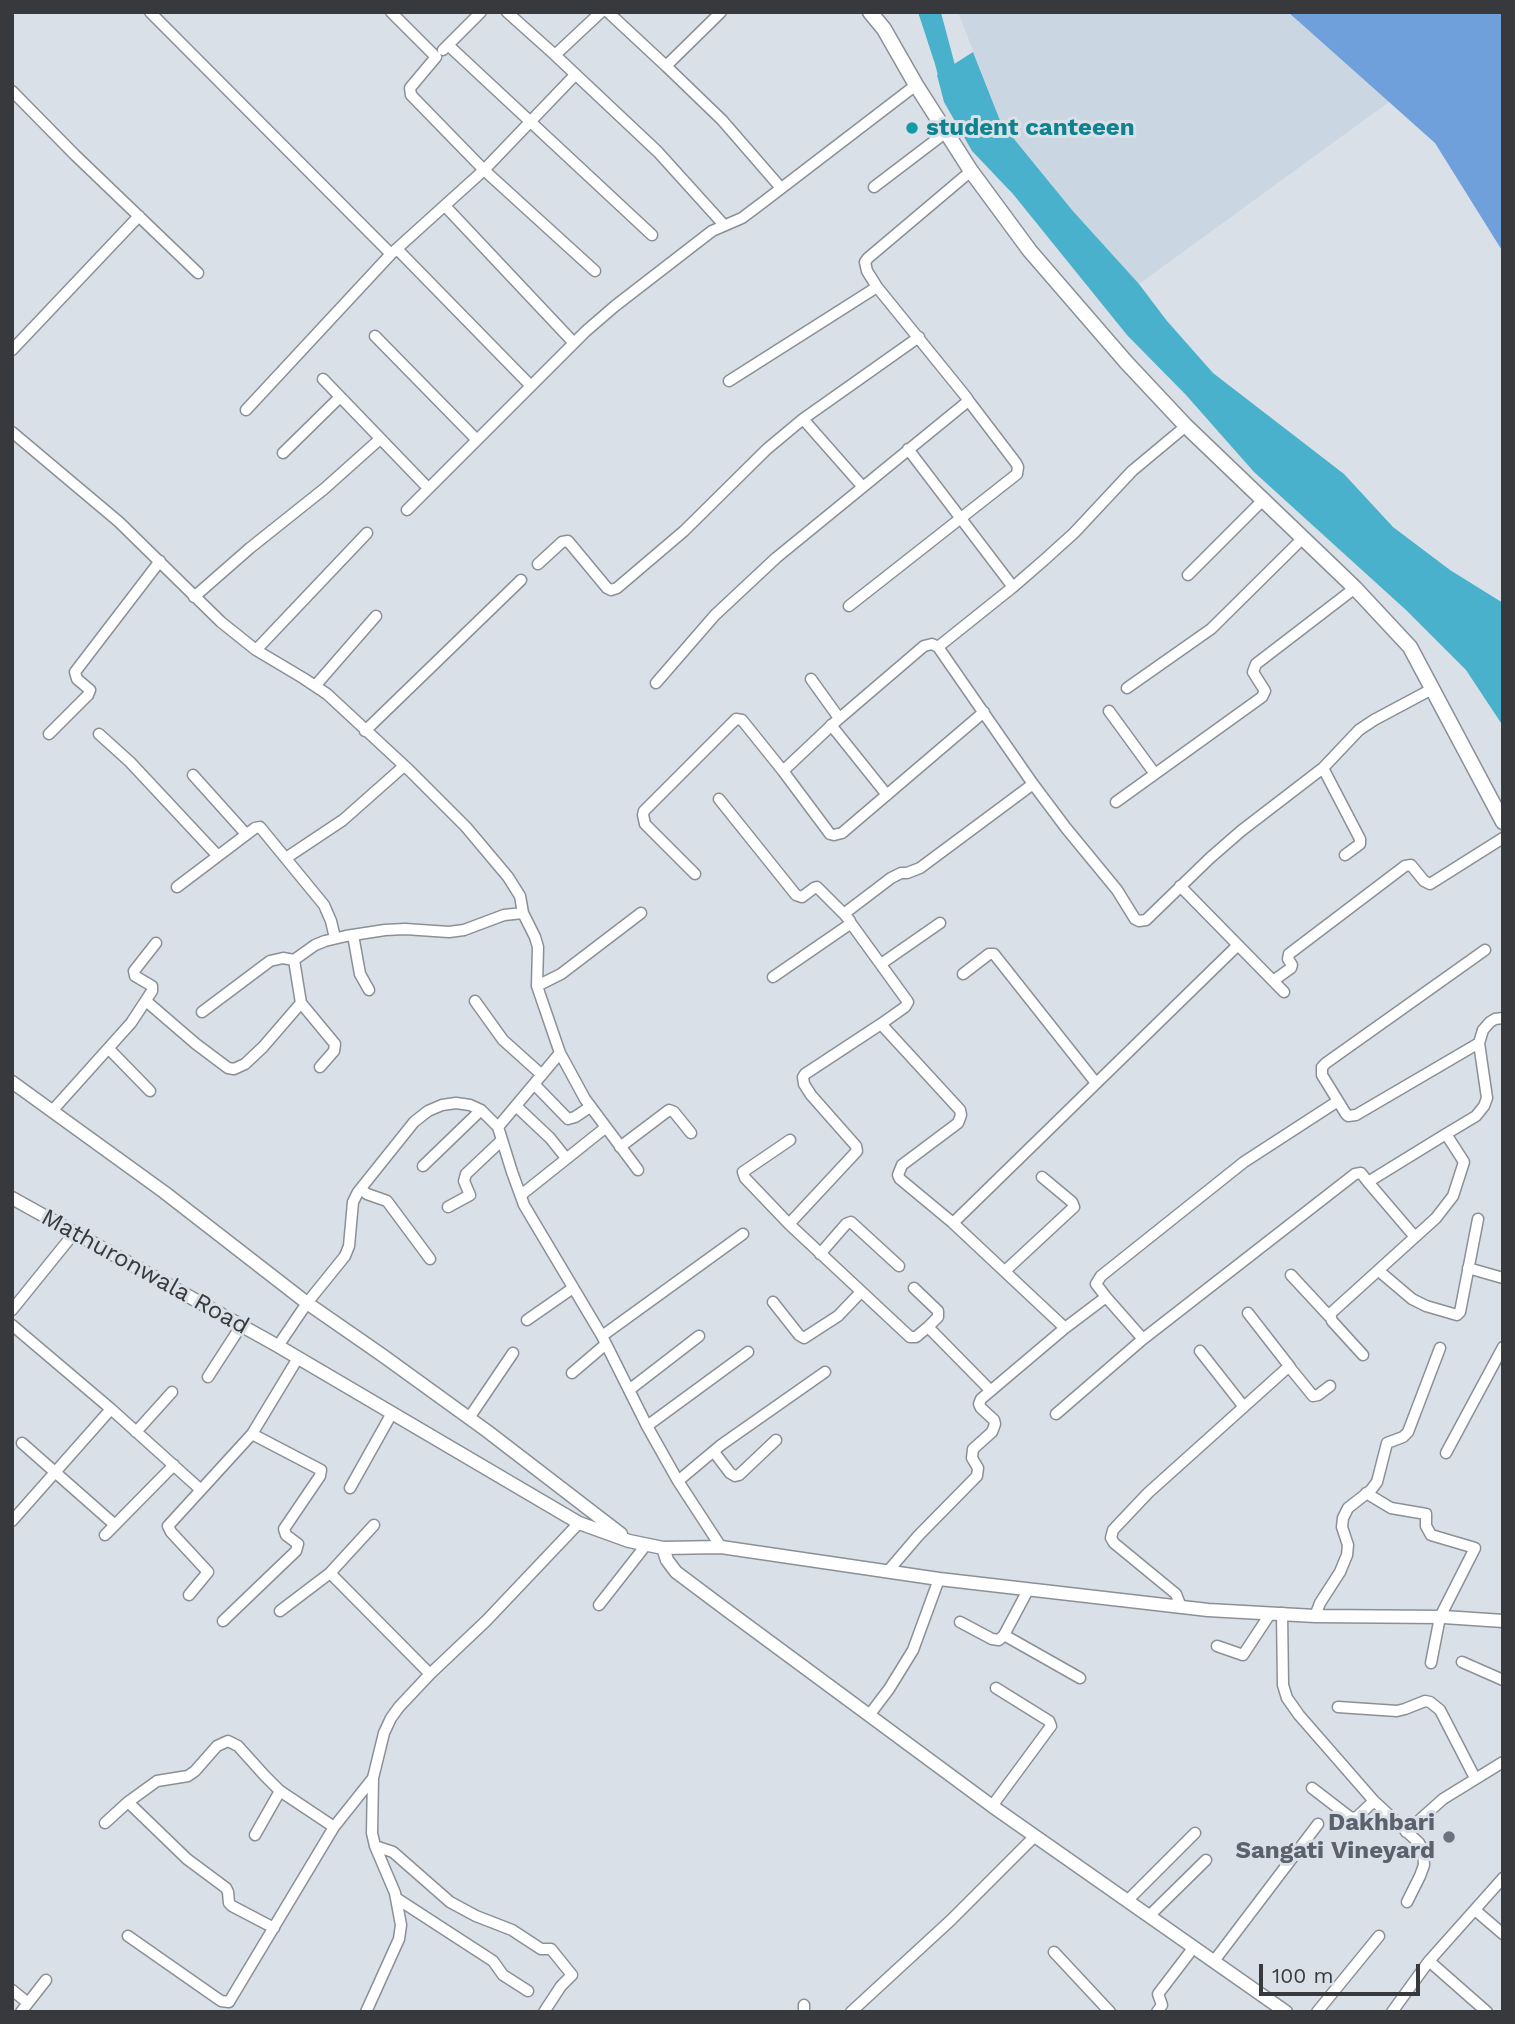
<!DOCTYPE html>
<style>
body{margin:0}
#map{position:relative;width:1515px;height:2024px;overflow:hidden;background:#dae0e7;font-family:"Work Sans",sans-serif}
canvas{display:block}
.frame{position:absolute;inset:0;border:14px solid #37393c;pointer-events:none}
.scale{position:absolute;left:1259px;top:1964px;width:161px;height:32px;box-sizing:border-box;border:4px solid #37393c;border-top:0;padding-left:9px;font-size:21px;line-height:24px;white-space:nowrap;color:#37393c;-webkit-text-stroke:5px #dae0e7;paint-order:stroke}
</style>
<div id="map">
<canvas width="1515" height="2024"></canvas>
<div class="frame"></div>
<div class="scale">100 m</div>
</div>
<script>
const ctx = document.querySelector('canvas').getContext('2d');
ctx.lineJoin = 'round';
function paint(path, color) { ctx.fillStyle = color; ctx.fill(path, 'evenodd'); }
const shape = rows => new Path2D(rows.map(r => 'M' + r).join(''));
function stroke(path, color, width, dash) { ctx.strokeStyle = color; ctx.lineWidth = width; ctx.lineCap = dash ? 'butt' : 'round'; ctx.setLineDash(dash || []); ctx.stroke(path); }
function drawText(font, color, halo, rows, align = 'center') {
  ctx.font = font + ' "Work Sans",sans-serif'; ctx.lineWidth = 6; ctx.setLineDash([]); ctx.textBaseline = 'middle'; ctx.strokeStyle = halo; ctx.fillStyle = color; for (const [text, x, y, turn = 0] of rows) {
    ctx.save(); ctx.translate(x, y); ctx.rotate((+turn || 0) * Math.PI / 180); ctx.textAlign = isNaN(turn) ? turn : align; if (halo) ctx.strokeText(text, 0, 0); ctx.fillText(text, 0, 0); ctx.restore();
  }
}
const built = shape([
 [958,12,1288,12,1389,102,1139,284,1072,210,1001,123]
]);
const forest = shape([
 [1288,12,1503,12,1503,252,1435,143]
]);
const water = shape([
 [918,12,939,12,951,51,934,61],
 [973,52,1001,123,1072,210,1139,284,1167,321,1213,373,1344,474,1393,527,1450,570,1503,603,1503,726,1466,670,1406,610,1254,472,1186,395,1127,335,1013,194,972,151,944,102,937,75]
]);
const river = shape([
 [931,12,948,76,956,91]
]);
const minor = shape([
 [150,12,391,254],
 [391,12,436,57,410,88,411,95,484,170,595,271],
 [507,12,555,55,658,152,724,225],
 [608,12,666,66],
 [721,12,666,66,722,120,781,188],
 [448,45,652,235],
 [443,50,481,12],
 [555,55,601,12],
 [12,91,75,155,198,273],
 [874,187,945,133],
 [445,206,574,343],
 [397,249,531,386],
 [375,336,476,439],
 [12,350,139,216],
 [323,379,428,488],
 [729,381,877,287],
 [246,410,391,254,484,170,575,75],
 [803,419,862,486],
 [1186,426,1132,471,1074,533,1043,561,1013,587,938,647,1033,784,1066,828,1117,890,1135,919,1139,921,1146,920,1210,858,1241,831,1323,768,1359,730,1374,720,1432,689],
 [12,432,119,522,221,622,256,650,303,678,327,694,410,771,466,827,508,877,520,896,523,913],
 [908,449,1013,587],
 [283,453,340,397],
 [407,510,586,331,615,306,712,231,742,218,762,203,916,85],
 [538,564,562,542,568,541,607,588,611,590,617,588,684,531,767,449,803,419,919,337],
 [1188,575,1263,500],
 [194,597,250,548,324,489,380,439],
 [849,606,1017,474,1018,467,1016,463,968,400],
 [256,650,367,533],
 [811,679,839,718],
 [656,683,715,615,776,558,967,402,967,398,877,287,867,271,865,262,868,258,971,171],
 [315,686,376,616],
 [1127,688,1211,629,1303,538],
 [1109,711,1155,774],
 [831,725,887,795],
 [365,731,521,580],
 [49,734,88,695,90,690,77,679,75,672,160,561],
 [99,734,130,762,217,855],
 [1323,768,1360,839,1360,844,1345,855],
 [783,771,834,723,924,646,932,644,938,647],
 [193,775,246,834],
 [719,799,796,895,802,897,814,888,817,887,844,914],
 [1116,802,1262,697,1265,691,1253,672,1256,664,1355,588],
 [286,858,343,820,404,766],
 [695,874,645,824,643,815,644,811,736,719,742,720,783,771,830,834,834,835,842,833,984,712],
 [1180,886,1284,992],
 [177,887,255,828,260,827,324,905,331,921,335,938],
 [850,922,908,1002,905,1007,881,1024],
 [353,935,360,974,369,990],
 [881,964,940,923],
 [963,974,989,954,994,954,1096,1083],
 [773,977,850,924,850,921,845,915,845,913,891,878,901,873,907,873,920,868,1033,784],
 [1273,981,1291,968,1292,965,1288,959,1289,954,1405,866,1411,865,1424,881,1430,884,1503,838],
 [537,986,561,974,641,913],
 [146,1001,196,1044,228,1068,234,1069,245,1064,263,1047,301,1003,294,960,315,945,325,941,346,936,385,930,405,929,449,932,464,930,504,915,523,913,535,937,538,947,537,986,560,1053,498,1127,512,1172,524,1205,602,1336,647,1426,678,1481,721,1547],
 [475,1001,503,1040,542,1075],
 [301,1003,335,1044,334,1051,320,1067],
 [202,1012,270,961,283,958,294,960],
 [109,1049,150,1091],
 [560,1053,585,1099,638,1170],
 [534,1084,568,1119,575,1117,590,1107],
 [1338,1101,1346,1114,1348,1116,1356,1115,1479,1043,1483,1030,1490,1022,1495,1019,1503,1018],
 [516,1106,550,1138,566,1158],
 [52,1111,131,1023,152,991,152,986,135,976,134,971,156,943],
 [1446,1134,1476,1116,1484,1106,1487,1098,1479,1043],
 [790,1140,743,1172,745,1178,789,1224,910,1337,916,1337,928,1327,990,1390],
 [620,1147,669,1110,674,1112,691,1133],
 [423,1166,481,1110],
 [1368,1182,1415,1237],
 [361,1189,367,1194,387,1201,430,1259],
 [521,1195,605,1128],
 [448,1207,470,1195,464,1181,466,1174,502,1140],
 [953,1223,1238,945],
 [789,1224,857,1151,856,1146,811,1095,804,1084,803,1077,805,1074,881,1024,960,1110,961,1115,958,1123,902,1165,898,1175,900,1179,953,1223,1065,1328],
 [820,1254,846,1224,851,1222,899,1266],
 [1468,1268,1503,1278],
 [1005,1271,1074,1207,1072,1202,1042,1177],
 [1379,1271,1412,1299,1426,1306,1457,1315,1460,1312,1478,1219],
 [1291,1275,1329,1316],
 [914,1288,938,1311,938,1317,928,1327],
 [1106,1297,1143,1339,1355,1174,1361,1173,1368,1182,1446,1134,1464,1162,1453,1196,1436,1218,1330,1314,1332,1321,1363,1355],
 [773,1302,799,1335,804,1338,838,1316,861,1292],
 [12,1310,75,1232],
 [1248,1313,1290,1367],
 [527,1320,573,1288],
 [12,1325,111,1409,201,1490],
 [602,1336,743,1234],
 [278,1346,307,1303,345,1256,349,1246,353,1202,358,1192,414,1122,428,1111,442,1105,456,1103,470,1105,481,1110,498,1127],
 [1200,1351,1244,1407],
 [572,1373,606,1344],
 [208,1377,241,1326],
 [629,1390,699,1336],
 [1056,1414,1143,1339],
 [469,1418,513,1353],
 [647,1426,748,1352],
 [136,1432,172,1392],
 [252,1434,298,1358],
 [22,1443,115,1525],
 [714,1452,730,1473,735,1476,739,1475,776,1440],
 [1446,1453,1503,1347],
 [678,1481,721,1445,825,1372],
 [350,1488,392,1413],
 [1366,1493,1391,1508,1426,1514,1426,1526,1431,1535,1475,1548,1440,1617,1431,1663],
 [12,1521,111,1409],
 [105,1535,174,1465],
 [889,1570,918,1536,977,1476,978,1468,972,1458,973,1449,992,1432,995,1424,994,1420,981,1408,979,1404,981,1399,1065,1328,1106,1297,1096,1284,1101,1276,1244,1162,1338,1101,1322,1075,1322,1067,1326,1063,1485,950],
 [330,1573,430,1674],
 [189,1595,208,1572,171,1532,168,1526,252,1434,321,1470,320,1476,284,1529,286,1535,298,1544,296,1551,223,1621],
 [599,1605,646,1545],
 [1181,1607,1176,1594,1114,1543,1111,1538,1113,1530,1148,1493,1286,1369,1291,1369,1313,1396,1318,1395,1330,1386],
 [280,1611,330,1573,374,1525],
 [1282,1613,1283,1685,1287,1698,1299,1715,1374,1801,1419,1843,1423,1850,1424,1865,1420,1876,1407,1902],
 [1315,1616,1320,1603,1340,1572,1347,1555,1348,1545,1342,1527,1343,1518,1348,1508,1371,1490,1377,1482,1387,1443,1403,1437,1408,1432,1440,1348],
 [960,1622,992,1639,999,1640,1004,1635,1028,1590],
 [1004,1635,1080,1678],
 [1217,1646,1243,1655,1270,1614],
 [1462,1662,1503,1680],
 [1338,1707,1397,1711,1405,1709,1425,1701,1430,1702,1440,1710,1475,1778],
 [870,1714,889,1689,913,1650,939,1579],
 [1312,1788,1351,1818,1357,1817,1374,1801],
 [128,1802,187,1859,226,1888,228,1892,229,1903,232,1906,274,1928],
 [992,1806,1051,1726,1049,1721,996,1688],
 [105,1823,128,1802,157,1781,188,1776,195,1771,217,1746,228,1741,238,1746,265,1776,280,1791,334,1827],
 [1406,1832,1443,1799,1503,1762],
 [255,1835,280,1791],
 [375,1846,393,1852,450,1902,476,1916,512,1930,541,1949,551,1949,572,1975,561,1986,544,2012],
 [396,1898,493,1961,503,1975,528,1991],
 [1127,1901,1195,1833],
 [1475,1910,1503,1934],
 [1149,1916,1206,1860],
 [128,1936,221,2001,229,2002,334,1827,373,1778],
 [1054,1952,1110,2012],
 [1214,1961,1318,1824],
 [1429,1961,1487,2012],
 [12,1990,28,2003],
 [21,2012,46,1980],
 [366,2012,399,1939,401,1925,395,1893,375,1846,372,1833,373,1778,384,1733,391,1718,399,1707,430,1674,486,1621,579,1523],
 [804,2012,804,2005],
 [851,2012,951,1920,1035,1836],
 [1157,2012,1162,2005,1158,1994,1194,1947],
 [1317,2012,1379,1936],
 [1392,2012,1429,1961,1503,1878]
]);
const tertiary = shape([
 [12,1082,164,1192,307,1303,382,1355,487,1431,621,1534],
 [12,1198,278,1346,579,1523,629,1541,663,1548,721,1547,939,1579,1208,1610,1315,1616,1444,1617,1503,1621],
 [663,1548,667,1560,676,1572,724,1608,992,1806,1286,2012]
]);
const secondary = shape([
 [870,12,884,29,916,85,971,171,1030,251,1126,362,1186,426,1355,588,1410,647,1503,822]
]);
const markers = [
 [912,128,7,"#0f9aa8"],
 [1449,1837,7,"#6b7280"]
];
const cultureNames = [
 ["student canteeen",926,128]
];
const streetNames = [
 ["Mathuronwala Road",145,1272,29]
];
const worshipNames = [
 ["Dakhbari",1435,1823],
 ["Sangati Vineyard",1435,1851]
];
paint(built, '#cbd6e3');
paint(forest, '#70a0db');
paint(water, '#49b1cb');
stroke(river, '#49b1cb', 19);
stroke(minor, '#8b9097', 13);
stroke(tertiary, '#8b9097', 15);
stroke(secondary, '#8b9097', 17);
stroke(minor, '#fff', 10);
stroke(tertiary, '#fff', 12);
stroke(secondary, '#fff', 14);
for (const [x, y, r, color] of markers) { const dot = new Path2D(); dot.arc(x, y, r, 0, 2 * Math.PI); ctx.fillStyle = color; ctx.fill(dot); stroke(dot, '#dae0e7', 2.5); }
drawText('bold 24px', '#0d838f', '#dae0e7', cultureNames, 'left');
drawText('24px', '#37393c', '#dae0e7', streetNames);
drawText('bold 24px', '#5b616d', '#dae0e7', worshipNames, 'right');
</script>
